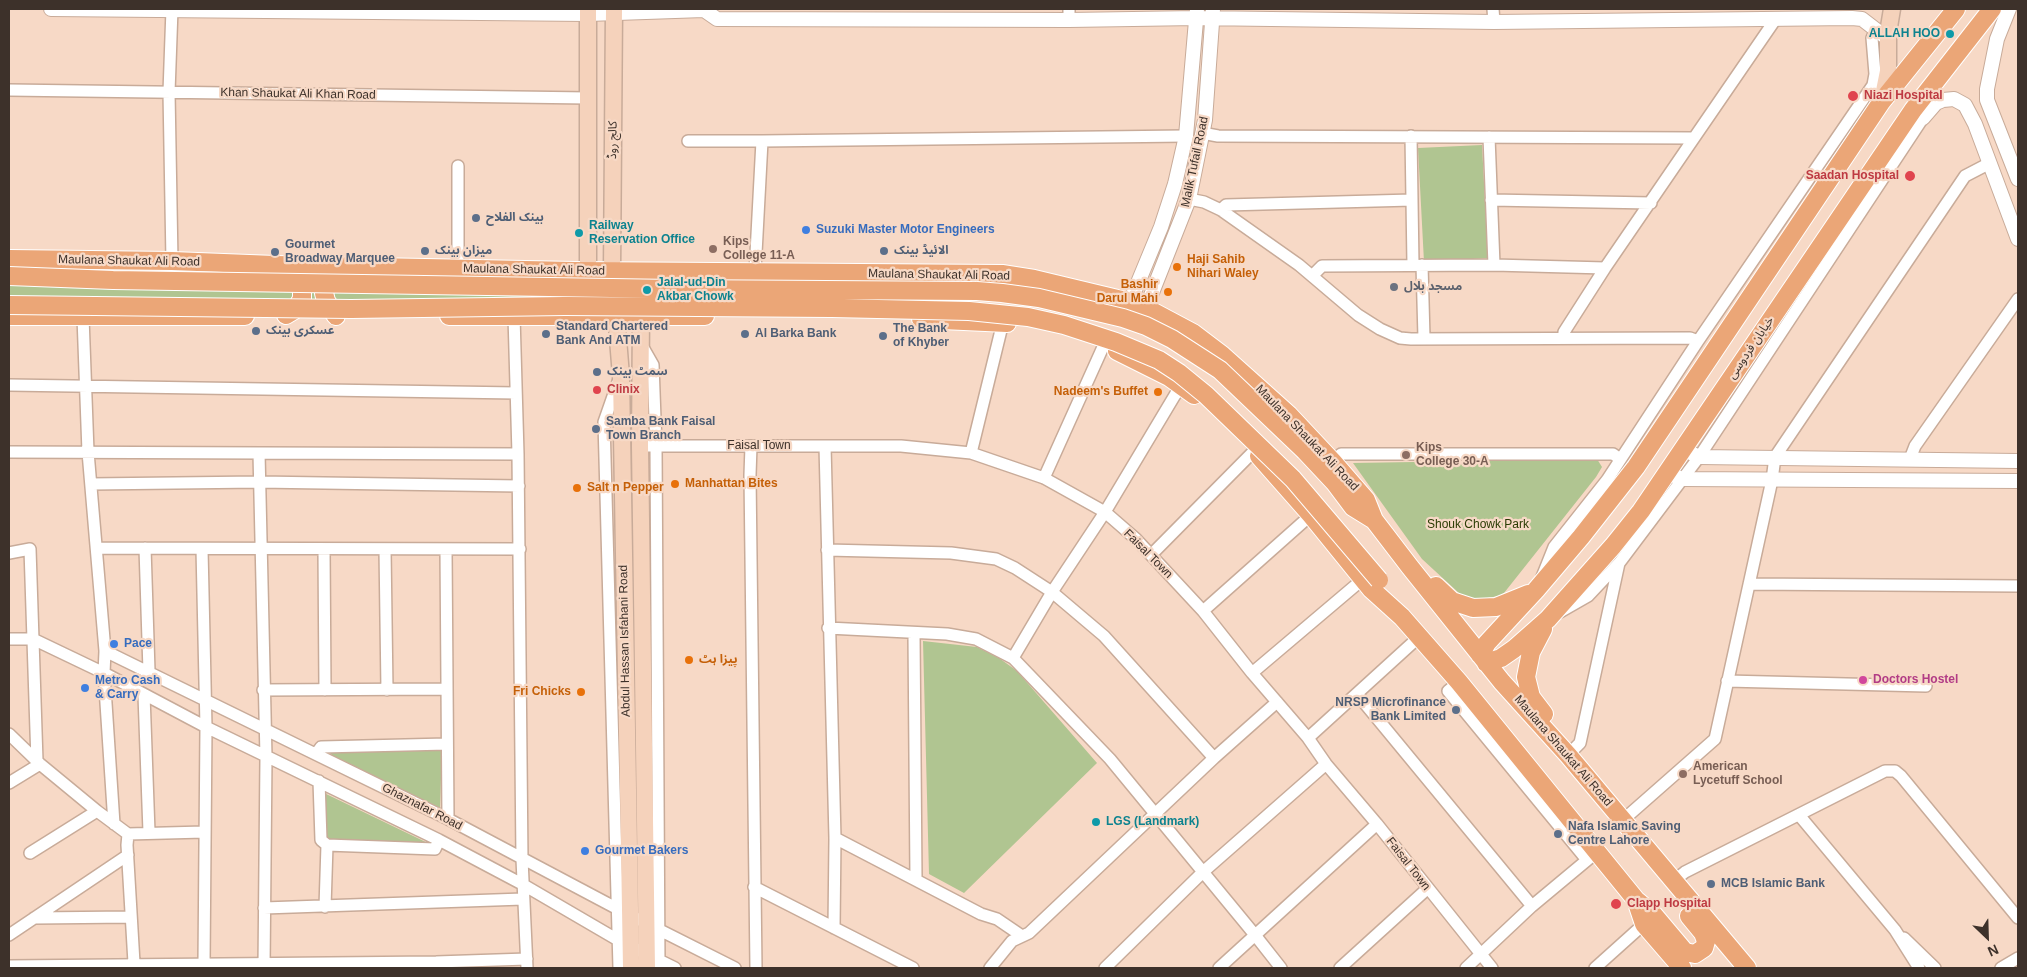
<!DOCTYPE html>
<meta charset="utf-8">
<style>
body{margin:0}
#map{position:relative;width:2027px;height:977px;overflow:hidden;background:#f7d9c6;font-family:Arial,sans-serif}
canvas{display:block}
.frame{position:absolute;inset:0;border:10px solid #3d312a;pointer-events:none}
.north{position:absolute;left:1962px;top:912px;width:50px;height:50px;-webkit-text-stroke:4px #f7d9c6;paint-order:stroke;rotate:156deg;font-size:14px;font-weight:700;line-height:20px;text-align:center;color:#3d312a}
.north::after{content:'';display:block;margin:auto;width:18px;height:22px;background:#3d312a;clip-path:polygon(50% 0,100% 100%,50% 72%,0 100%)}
</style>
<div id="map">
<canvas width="2027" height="977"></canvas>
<div class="frame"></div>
<div class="north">N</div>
</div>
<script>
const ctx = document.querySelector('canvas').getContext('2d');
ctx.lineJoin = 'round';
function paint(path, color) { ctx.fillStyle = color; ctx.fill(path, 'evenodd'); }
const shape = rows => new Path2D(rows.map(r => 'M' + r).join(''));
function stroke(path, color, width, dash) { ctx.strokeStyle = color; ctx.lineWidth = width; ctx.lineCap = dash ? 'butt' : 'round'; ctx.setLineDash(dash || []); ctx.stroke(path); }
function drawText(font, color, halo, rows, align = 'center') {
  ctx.font = font + ' Arial,"Noto Sans Arabic",sans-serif'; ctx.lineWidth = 4.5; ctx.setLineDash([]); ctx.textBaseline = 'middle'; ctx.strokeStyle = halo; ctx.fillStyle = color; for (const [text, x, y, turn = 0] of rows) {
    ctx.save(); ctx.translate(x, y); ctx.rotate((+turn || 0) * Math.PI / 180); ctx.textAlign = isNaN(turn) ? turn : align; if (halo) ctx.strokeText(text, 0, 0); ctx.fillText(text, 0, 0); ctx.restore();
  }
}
const green = shape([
 [1482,145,1488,258,1424,262,1418,148],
 [9,281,580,292,575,297,567,299,177,300,9,297],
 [1597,459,1602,467,1596,477,1504,593,1499,596,1481,599,1466,597,1460,594,1422,559,1353,463],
 [923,641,977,647,999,658,1017,671,1097,763,964,893,929,874],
 [442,746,440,810,335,759,328,750],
 [322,792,434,846,324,840]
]);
const minor = shape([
 [1493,9,1494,22],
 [1069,20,1069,9],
 [9,90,588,98],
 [1202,133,1218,136,1694,138,1775,20],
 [1411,136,1412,200],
 [1489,137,1494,265],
 [688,141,762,141],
 [1189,199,1204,202,1221,210,1299,265,1358,315,1380,329,1400,338,1411,339,1690,338,1698,341],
 [1491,200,1651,203],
 [1221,210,1226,205,1412,200,1413,265],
 [172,261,169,92,172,9],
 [1422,265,1424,338],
 [458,269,458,166],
 [755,272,762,141,1186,136],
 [1312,276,1322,266,1494,265,1605,268],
 [514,316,518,454,522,859,527,968],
 [83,317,88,452,105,651,104,673,114,824],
 [1564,337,1564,332,1605,268,1694,138],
 [641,344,653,365,656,446,659,964],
 [618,382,604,422,619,968],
 [9,385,516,393],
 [640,446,901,446,971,453,1044,478,1105,512,1136,539,1203,611,1252,673,1308,738,1326,764,1377,824,1492,968],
 [751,446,750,475,756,968],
 [825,446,835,838,834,928],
 [9,452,518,454],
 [259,453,266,757,264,968],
 [971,453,1003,322],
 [1910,459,1915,446,2018,299],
 [1333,462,1341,454,1613,454,1620,459],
 [1044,478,1103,347],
 [91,484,259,482,519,486],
 [97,548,520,549],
 [145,548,149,671],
 [202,549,206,727,204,964],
 [324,549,325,690],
 [385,549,387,690],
 [446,549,448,819],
 [827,550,951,553,996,559,1015,568,1052,592,1104,636,1214,758],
 [9,553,30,549,37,761],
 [1151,555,1254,451],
 [1542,577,1554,547,1607,480,1698,341,1873,85,1875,74,1872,38,1876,29],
 [1749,584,2018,586],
 [1203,611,1311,515],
 [1560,612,1588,596,1620,562,1699,457,1923,118],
 [828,628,947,634,976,639,1013,658,1110,759,1255,935,1281,968],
 [914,634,916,879],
 [9,639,33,639,104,673,206,727,439,840,522,884,618,940,675,968],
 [105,651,448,819,616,908,735,968],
 [1013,658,1052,592,1105,512,1175,395,1182,386],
 [1252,673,1363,579],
 [1727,681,1926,686],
 [1459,682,1448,691,1587,860],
 [263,690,447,689],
 [1357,694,1532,906],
 [144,695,149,832],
 [9,734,40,764,97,811,128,834,204,832],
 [1308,738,1419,637],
 [316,754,321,747,447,744],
 [1568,755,1580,743,1619,563],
 [319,781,321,840,327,845,435,849,439,840],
 [9,783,40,764],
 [1799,815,1895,930,1919,968],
 [1623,820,1715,739,1772,480,1775,457,1965,176,1990,163],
 [128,834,127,845,134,963],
 [835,838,981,914,997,919,1022,936],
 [30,853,97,811],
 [1675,880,1685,872,1885,771,1895,771,1901,776,2018,918],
 [754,887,913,968],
 [325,907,327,845],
 [264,908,523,899],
 [34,918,131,917],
 [9,935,128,855],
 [1904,938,1935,968],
 [9,966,436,962,527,959],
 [990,968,1012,941,1029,933,1214,758,1277,702],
 [1105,968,1203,872,1326,764],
 [1219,968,1377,824],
 [1340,968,1427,889],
 [1466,968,1532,906,1592,856],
 [1595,968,1644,924],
 [2001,968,2018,958]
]);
const tertiary = shape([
 [51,9,588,14,704,10],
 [708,9,704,10,717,19,1069,20,1197,18,1494,22,1852,18,1862,19,1888,39],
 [2009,9,1997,39,1987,89,1987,100,2018,179],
 [1923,118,1936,103,1943,100,1954,99,1965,105,1975,124,2018,239],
 [1130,302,1161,227,1175,184,1186,136,1197,9],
 [1146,308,1189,199,1205,120,1213,9],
 [1683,449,1699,457,2018,461],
 [1667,473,1682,479,2018,481]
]);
const secondary = shape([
 [1882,101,1888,71,1888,33,1892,9],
 [588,271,588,9],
 [612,271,614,9],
 [616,314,621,376,631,968],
 [641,315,640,446,647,968]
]);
const primary = shape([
 [9,259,172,261,275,265,575,271,1002,274,1034,279,1130,302,1146,308,1193,333,1222,355,1289,415,1333,462,1366,500,1374,520,1410,567,1502,682,1568,755,1747,968],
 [286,315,296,309,302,299,302,291,300,286,287,275],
 [9,316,245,316],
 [336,316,326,301,324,293,328,283,337,275],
 [449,316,705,316],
 [921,319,1007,323],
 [1117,351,1169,377,1194,395],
 [1305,451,1335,483,1353,507,1374,520],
 [1259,456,1311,515,1371,589,1402,617,1459,682,1636,900,1644,924,1682,968],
 [1436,586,1452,601,1473,608,1496,607,1528,594],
 [1543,629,1531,652,1526,677,1531,697,1544,714],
 [1480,655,1487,643,1536,590,1581,537,1636,467,1882,101,1956,9],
 [1486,663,1501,658,1514,649,1548,619,1613,546,1641,511,1913,110,1992,9],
 [1636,900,1653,914,1685,952,1695,954,1704,948,1706,941,1703,933,1689,916]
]);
const primaryBridge = shape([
 [9,276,113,280,674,289,977,291,1002,293,1039,298,1123,318,1146,326,1172,339,1220,370,1305,451],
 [9,305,351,309,565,306,832,308,969,311,1028,317,1064,325,1116,342,1159,360,1179,373,1206,395,1293,479,1379,580]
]);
const markers = [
 [1950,34,5,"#0f9aa8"],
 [1853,96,6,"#e0444e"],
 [1910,176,6,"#e0444e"],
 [476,218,5,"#5c6f8a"],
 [806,230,5,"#3f7fe0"],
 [579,233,5,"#0f9aa8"],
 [713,249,5,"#8d6e63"],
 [425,251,5,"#5c6f8a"],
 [884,251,5,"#5c6f8a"],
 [275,252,5,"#5c6f8a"],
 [1177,267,5,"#e8710a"],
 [1394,287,5,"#6b7280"],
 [647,290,5,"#0f9aa8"],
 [1168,292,5,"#e8710a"],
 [256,331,5,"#5c6f8a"],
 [546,334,5,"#5c6f8a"],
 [745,334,5,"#5c6f8a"],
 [883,336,5,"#5c6f8a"],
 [597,372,5,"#5c6f8a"],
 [597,390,5,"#e0444e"],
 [1158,392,5,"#e8710a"],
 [596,429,5,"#5c6f8a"],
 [1406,455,5,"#8d6e63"],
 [675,484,5,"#e8710a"],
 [577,488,5,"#e8710a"],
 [114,644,5,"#3f7fe0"],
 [689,660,5,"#e8710a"],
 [1863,680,5,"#d1479c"],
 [85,688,5,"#3f7fe0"],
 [581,692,5,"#e8710a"],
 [1456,710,5,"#5c6f8a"],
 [1683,774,5,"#8d6e63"],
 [1096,822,5,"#0f9aa8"],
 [1558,834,5,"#5c6f8a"],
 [585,851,5,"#3f7fe0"],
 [1711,884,5,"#5c6f8a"],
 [1616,904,6,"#e0444e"]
];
const cultureNames = [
 ["ALLAH HOO",1940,34,"right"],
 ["Railway",589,226],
 ["Reservation Office",589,240],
 ["Jalal-ud-Din",657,283],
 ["Akbar Chowk",657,297],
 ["LGS (Landmark)",1106,822]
];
const streetNames = [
 ["Khan Shaukat Ali Khan Road",298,94,1],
 ["کالج روڈ",613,140,-89],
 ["Malik Tufail Road",1195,162,-78],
 ["Maulana Shaukat Ali Road",129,261,1],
 ["Maulana Shaukat Ali Road",534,270,1],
 ["Maulana Shaukat Ali Road",939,275,1],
 ["خیابان فردوسی",1751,348,-56],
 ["Maulana Shaukat Ali Road",1307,438,46],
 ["Faisal Town",759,446],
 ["Faisal Town",1148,554,45],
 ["Abdul Hassan Isfahani Road",625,641,-91],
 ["Maulana Shaukat Ali Road",1563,751,49],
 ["Ghaznafar Road",422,807,27],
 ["Faisal Town",1408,864,52]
];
const healthNames = [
 ["Niazi Hospital",1864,96],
 ["Saadan Hospital",1899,176,"right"],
 ["Clinix",607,390],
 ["Clapp Hospital",1627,904]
];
const serviceNames = [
 ["بینک الفلاح",486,218],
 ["Gourmet",285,245],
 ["Broadway Marquee",285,259],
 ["میزان بینک",435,251],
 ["الائیڈ بینک",894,251],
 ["Standard Chartered",556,327],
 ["Bank And ATM",556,341],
 ["The Bank",893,329],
 ["of Khyber",893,343],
 ["عسکری بینک",266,331],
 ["Al Barka Bank",755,334],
 ["سمٹ بینک",607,372],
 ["Samba Bank Faisal",606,422],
 ["Town Branch",606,436],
 ["NRSP Microfinance",1446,703,"right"],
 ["Bank Limited",1446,717,"right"],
 ["Nafa Islamic Saving",1568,827],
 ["Centre Lahore",1568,841],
 ["MCB Islamic Bank",1721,884]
];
const shopNames = [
 ["Suzuki Master Motor Engineers",816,230],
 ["Pace",124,644],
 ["Metro Cash",95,681],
 ["& Carry",95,695],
 ["Gourmet Bakers",595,851]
];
const educationNames = [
 ["Kips",723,242],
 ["College 11-A",723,256],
 ["Kips",1416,448],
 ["College 30-A",1416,462],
 ["American",1693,767],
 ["Lycetuff School",1693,781]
];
const foodNames = [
 ["Haji Sahib",1187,260],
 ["Nihari Waley",1187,274],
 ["Bashir",1158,285,"right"],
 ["Darul Mahi",1158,299,"right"],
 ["Nadeem's Buffet",1148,392,"right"],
 ["Manhattan Bites",685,484],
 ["Salt n Pepper",587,488],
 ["پیزا ہٹ",699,660],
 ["Fri Chicks",571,692,"right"]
];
const worshipNames = [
 ["مسجد بلال",1404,287]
];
const parkNames = [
 ["Shouk Chowk Park",1478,525]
];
const hotelNames = [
 ["Doctors Hostel",1873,680]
];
paint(green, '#b0c591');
stroke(minor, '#c8ab99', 14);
stroke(tertiary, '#c8ab99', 16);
stroke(secondary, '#c8ab99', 19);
stroke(primary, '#fff', 20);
stroke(minor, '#fff', 11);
stroke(tertiary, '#fff', 14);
stroke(secondary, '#f5d2bb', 16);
stroke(primary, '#eba677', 18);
stroke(primaryBridge, '#fff', 20, []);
stroke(primaryBridge, '#eba677', 18);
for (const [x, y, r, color] of markers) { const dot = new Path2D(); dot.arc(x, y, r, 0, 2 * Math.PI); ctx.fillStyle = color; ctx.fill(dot); stroke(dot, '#f7d9c6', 2); }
drawText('bold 12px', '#0d838f', '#f7d9c6', cultureNames, 'left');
drawText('12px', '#3d312a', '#f7d9c6', streetNames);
drawText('bold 12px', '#be3a42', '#f7d9c6', healthNames, 'left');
drawText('bold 12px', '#4e5e75', '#f7d9c6', serviceNames, 'left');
drawText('bold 12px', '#366cbe', '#f7d9c6', shopNames, 'left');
drawText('bold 12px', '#785e54', '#f7d9c6', educationNames, 'left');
drawText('bold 12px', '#c56008', '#f7d9c6', foodNames, 'left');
drawText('bold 12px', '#5b616d', '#f7d9c6', worshipNames, 'left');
drawText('12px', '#2b3c04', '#f7d9c6', parkNames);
drawText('bold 12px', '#b23c85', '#f7d9c6', hotelNames, 'left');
</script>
